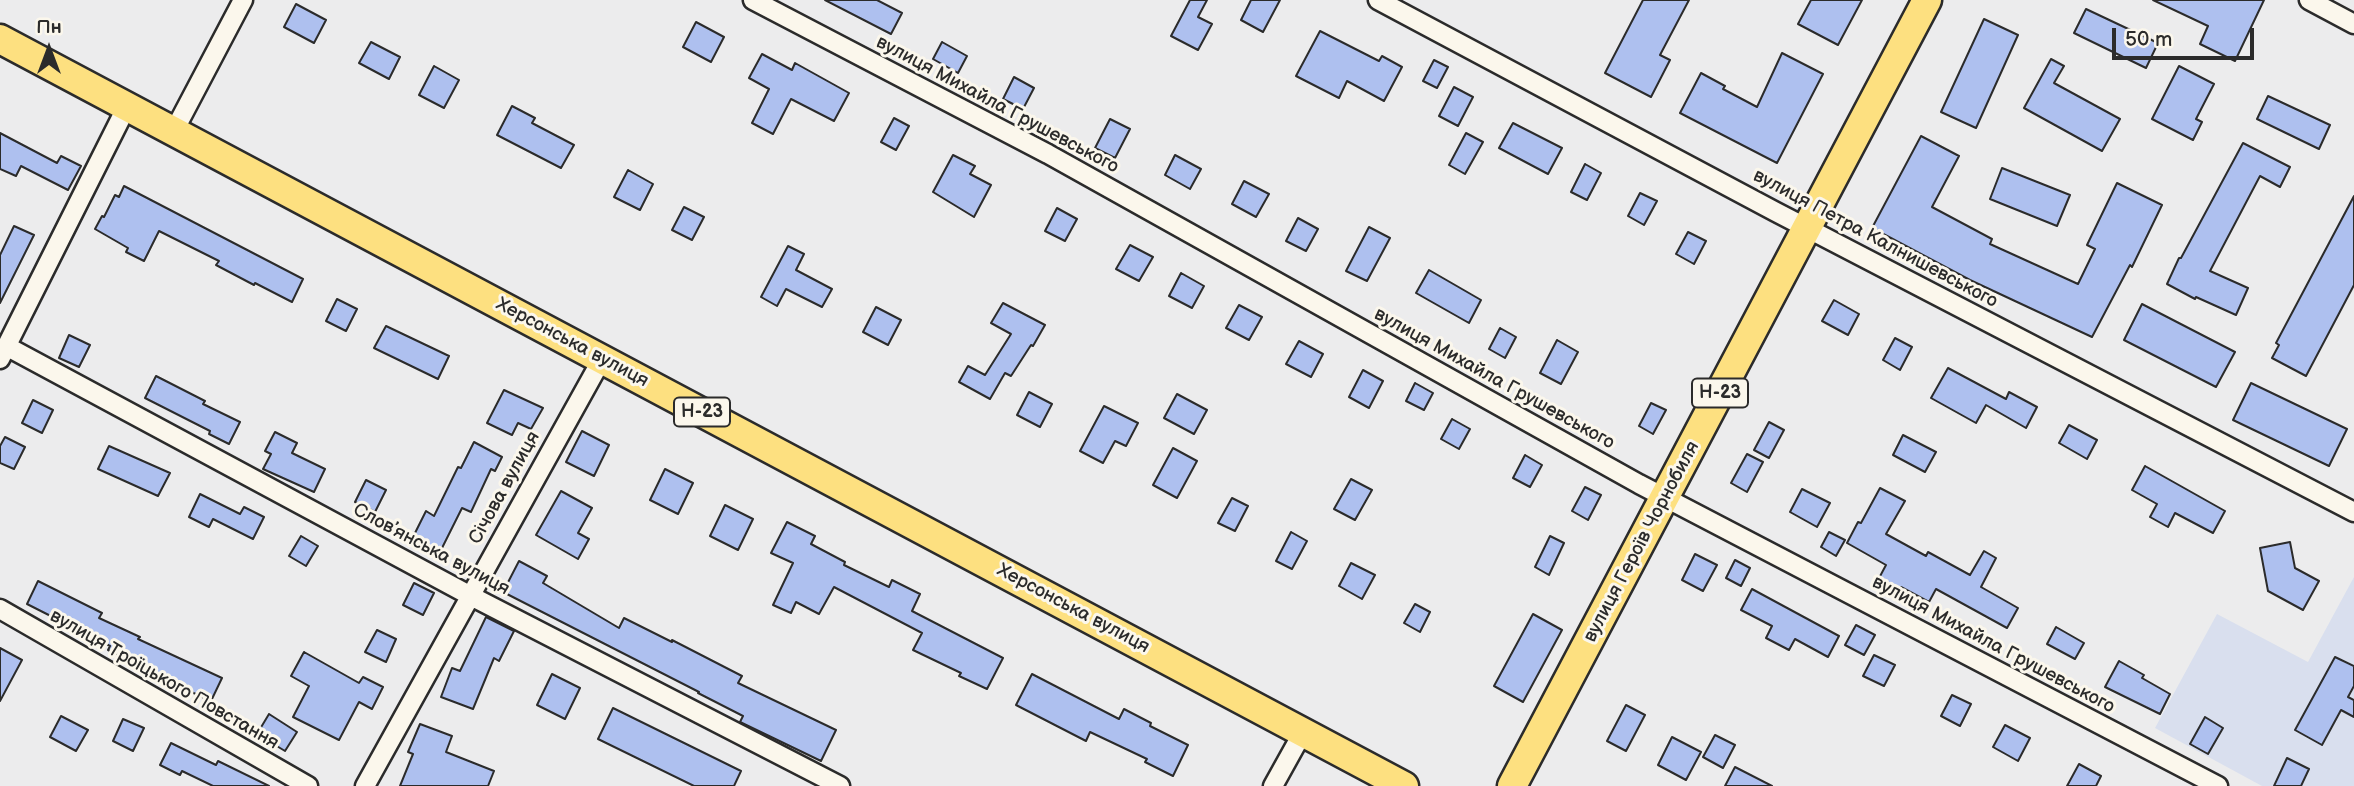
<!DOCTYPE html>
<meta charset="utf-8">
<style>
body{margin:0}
#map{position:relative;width:2354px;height:786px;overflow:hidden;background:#ececed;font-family:"Balsamiq Sans",sans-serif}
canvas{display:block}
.north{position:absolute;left:14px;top:14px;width:70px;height:70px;-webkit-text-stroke:5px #fbf7ec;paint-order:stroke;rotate:0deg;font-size:19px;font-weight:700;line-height:28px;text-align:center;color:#2b2b2b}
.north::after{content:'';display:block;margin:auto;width:24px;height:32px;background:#2b2b2b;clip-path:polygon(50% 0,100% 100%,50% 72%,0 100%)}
.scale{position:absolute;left:2112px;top:28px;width:142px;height:32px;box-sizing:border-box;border:4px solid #2b2b2b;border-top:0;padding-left:9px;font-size:21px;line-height:24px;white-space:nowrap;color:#2b2b2b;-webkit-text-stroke:5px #fbf7ec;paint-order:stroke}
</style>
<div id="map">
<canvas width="2354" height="786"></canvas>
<div class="north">Пн</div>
<div class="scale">50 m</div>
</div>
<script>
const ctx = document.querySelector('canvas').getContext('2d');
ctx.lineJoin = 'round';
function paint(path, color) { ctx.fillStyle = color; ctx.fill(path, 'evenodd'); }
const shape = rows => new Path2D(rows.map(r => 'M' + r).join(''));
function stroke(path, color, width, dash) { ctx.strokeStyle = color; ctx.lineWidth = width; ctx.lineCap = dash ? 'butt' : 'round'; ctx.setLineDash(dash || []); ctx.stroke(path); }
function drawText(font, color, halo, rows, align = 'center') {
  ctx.font = font + ' "Balsamiq Sans",sans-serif'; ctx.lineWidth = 6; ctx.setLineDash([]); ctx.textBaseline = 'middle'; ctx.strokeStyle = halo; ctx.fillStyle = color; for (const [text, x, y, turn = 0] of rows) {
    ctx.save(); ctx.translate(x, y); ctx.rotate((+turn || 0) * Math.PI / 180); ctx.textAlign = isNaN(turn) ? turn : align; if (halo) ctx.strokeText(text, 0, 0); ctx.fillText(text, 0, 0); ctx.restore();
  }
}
const built = shape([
 [2354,577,2354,786,2262,786,2155,728,2217,614,2308,662]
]);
const building = shape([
 [825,0,877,0,902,13,891,34,825,0],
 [1190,0,1207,0,1198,17,1212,24,1198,50,1171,36,1190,0],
 [1251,0,1280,0,1263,32,1241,20,1251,0],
 [1643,0,1689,0,1660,55,1670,60,1651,97,1605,73,1643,0],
 [1811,0,1862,0,1838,45,1798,24,1811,0],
 [2153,0,2264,0,2235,61,2200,44,2208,26,2153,0],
 [296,4,326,20,314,43,284,27,296,4],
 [2086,9,2158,43,2146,68,2074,33,2086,9],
 [1984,19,2018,35,1976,128,1941,112,1984,19],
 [696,22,724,37,711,62,683,47,696,22],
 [1320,31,1379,61,1382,56,1402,67,1384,101,1347,81,1339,98,1296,76,1320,31],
 [371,42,400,57,389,79,359,63,371,42],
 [942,42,967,56,958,73,933,59,942,42],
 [1782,53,1823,74,1777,163,1680,113,1701,73,1725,86,1723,89,1757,107,1782,53],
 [762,54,792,70,795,63,849,93,834,121,791,99,773,134,752,123,769,89,749,78,762,54],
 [2051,59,2064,66,2054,83,2120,119,2102,151,2024,108,2051,59],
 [1434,60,1448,67,1437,88,1423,81,1434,60],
 [434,66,459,80,444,108,419,95,434,66],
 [2179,66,2214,84,2196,119,2202,122,2193,140,2152,119,2179,66],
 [1014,77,1034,88,1023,109,1003,99,1014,77],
 [1454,87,1473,97,1458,126,1439,116,1454,87],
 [2268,96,2330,125,2319,149,2257,119,2268,96],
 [512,106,535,118,532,123,574,145,561,168,497,135,512,106],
 [894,118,909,126,896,150,881,142,894,118],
 [1110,119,1130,129,1115,158,1095,148,1110,119],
 [1513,123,1562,148,1548,174,1499,148,1513,123],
 [0,133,57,163,61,156,81,166,68,190,21,166,16,176,0,169,0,133],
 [1466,133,1483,142,1465,174,1449,165,1466,133],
 [1921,136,1959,156,1932,207,1992,239,1990,244,2078,284,2095,249,2087,245,2117,183,2162,205,2132,267,2130,265,2092,337,1970,280,1872,228,1921,136],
 [2243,143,2290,167,2280,187,2260,176,2210,271,2248,288,2236,315,2196,297,2195,299,2167,284,2179,258,2181,258,2243,143],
 [953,155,975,166,970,174,991,185,974,217,933,192,953,155],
 [1175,155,1201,169,1190,189,1165,175,1175,155],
 [1585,164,1601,173,1587,200,1571,192,1585,164],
 [2002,168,2070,195,2057,226,1990,199,2002,168],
 [628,170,653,184,640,210,614,197,628,170],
 [1244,181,1269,194,1256,217,1232,204,1244,181],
 [124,186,303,279,292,302,255,283,254,285,216,265,219,261,159,231,144,261,126,252,128,248,95,229,102,216,104,217,115,195,119,197,124,186],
 [1640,193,1657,201,1644,225,1628,216,1640,193],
 [2354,196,2354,285,2306,376,2272,358,2279,345,2276,343,2354,196],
 [684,207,704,217,692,240,672,230,684,207],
 [1057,208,1077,219,1065,241,1045,231,1057,208],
 [1298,218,1318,229,1306,251,1286,241,1298,218],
 [14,226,34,235,0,303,0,255,14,226],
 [1369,227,1390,238,1367,281,1346,271,1369,227],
 [1688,232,1706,241,1694,264,1676,254,1688,232],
 [1130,245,1153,257,1139,281,1116,269,1130,245],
 [788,246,804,254,796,270,832,289,822,307,786,289,777,306,761,297,788,246],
 [1429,270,1481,300,1469,323,1416,293,1429,270],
 [1181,273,1204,286,1192,308,1169,296,1181,273],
 [337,299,357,309,346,331,326,321,337,299],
 [1834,300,1859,314,1848,335,1822,321,1834,300],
 [1003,303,1045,325,1033,346,1031,345,1011,376,1005,373,990,399,959,382,968,366,985,375,1011,334,991,323,1003,303],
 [2142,304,2235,352,2216,387,2124,340,2142,304],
 [1239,305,1262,317,1249,340,1226,328,1239,305],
 [876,307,901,320,888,345,863,332,876,307],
 [386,326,449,356,438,379,374,348,386,326],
 [1500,328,1516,337,1505,358,1489,349,1500,328],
 [69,335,90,345,79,367,59,358,69,335],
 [1895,338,1912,347,1900,370,1883,360,1895,338],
 [1557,340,1578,352,1561,384,1540,373,1557,340],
 [1299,341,1323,354,1311,377,1286,364,1299,341],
 [1948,368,2006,399,2009,392,2037,407,2026,428,1986,405,1976,423,1931,398,1948,368],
 [1363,370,1383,381,1369,408,1349,397,1363,370],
 [156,376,205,401,203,404,240,422,229,444,209,434,210,431,145,398,156,376],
 [1415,383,1433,393,1424,410,1406,401,1415,383],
 [2251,383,2347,429,2329,466,2233,420,2251,383],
 [504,390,543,408,531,429,518,423,512,435,487,423,504,390],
 [1029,392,1052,404,1040,427,1017,415,1029,392],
 [1177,394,1207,410,1194,434,1164,418,1177,394],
 [33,400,53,410,42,433,22,423,33,400],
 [1651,403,1666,410,1653,434,1639,426,1651,403],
 [1104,406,1138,423,1126,446,1115,441,1103,463,1080,451,1104,406],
 [1452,419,1470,429,1459,449,1441,439,1452,419],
 [1769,422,1784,430,1769,458,1754,450,1769,422],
 [2069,425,2097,440,2087,459,2059,443,2069,425],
 [582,431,609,445,594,476,566,462,582,431],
 [275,432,297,443,292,453,325,469,314,492,263,469,271,454,265,451,275,432],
 [1903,435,1936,452,1925,472,1893,455,1903,435],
 [5,437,25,447,14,469,0,463,0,446,5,437],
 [474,442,502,457,495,471,491,469,471,512,462,508,438,556,410,543,426,511,434,516,458,467,461,468,474,442],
 [109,446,170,473,158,496,98,469,109,446],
 [1173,448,1197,461,1177,498,1153,485,1173,448],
 [1747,454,1763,462,1747,492,1731,483,1747,454],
 [1525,455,1542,465,1530,487,1513,478,1525,455],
 [2145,466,2225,511,2213,533,2175,513,2168,527,2150,517,2157,504,2132,490,2145,466],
 [665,469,693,483,678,514,650,500,665,469],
 [1351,479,1372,490,1355,520,1334,509,1351,479],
 [366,480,386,490,375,512,355,502,366,480],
 [1585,487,1601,495,1588,520,1572,511,1585,487],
 [1880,488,1905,501,1886,534,1926,556,1928,552,1970,575,1984,551,1996,558,1981,587,2018,608,2007,628,1936,589,1929,602,1901,587,1899,591,1878,580,1886,565,1847,543,1858,522,1861,523,1880,488],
 [1802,489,1830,503,1817,527,1790,512,1802,489],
 [561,491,592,508,578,533,589,539,578,559,536,535,561,491],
 [200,494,240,514,244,507,264,517,253,539,213,519,209,527,189,517,200,494],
 [1232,498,1248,506,1235,531,1218,523,1232,498],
 [725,505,753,519,738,550,710,536,725,505],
 [787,522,815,536,811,544,845,562,844,565,889,587,892,580,920,594,912,611,1003,658,987,689,959,676,961,673,913,650,922,633,834,587,819,614,796,602,791,613,773,605,793,563,771,553,787,522],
 [1291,532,1307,541,1292,569,1276,561,1291,532],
 [1829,532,1845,540,1836,556,1821,547,1829,532],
 [301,536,318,546,306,566,289,556,301,536],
 [1550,536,1564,543,1549,575,1535,567,1550,536],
 [2290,542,2295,568,2319,581,2303,610,2268,591,2260,548,2290,542],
 [1695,554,1717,565,1703,591,1682,580,1695,554],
 [1735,560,1750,568,1741,586,1726,578,1735,560],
 [519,561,547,576,543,583,619,628,624,618,672,642,672,640,742,676,738,683,836,730,821,761,740,722,743,716,698,693,699,692,503,592,519,561],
 [1351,563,1375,575,1362,599,1339,586,1351,563],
 [38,581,102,613,99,618,140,637,138,639,222,678,211,701,152,674,153,672,108,650,110,646,27,604,38,581],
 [414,583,434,593,423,615,403,605,414,583],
 [1752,589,1839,636,1828,657,1795,639,1789,650,1766,638,1772,626,1741,610,1752,589],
 [1415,604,1430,612,1420,632,1404,623,1415,604],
 [1533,614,1562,630,1523,702,1494,686,1533,614],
 [486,617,514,631,499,661,494,658,473,709,441,697,452,668,460,671,486,617],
 [1856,625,1875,635,1864,655,1845,645,1856,625],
 [2056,627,2084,643,2075,659,2047,644,2056,627],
 [377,630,396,639,386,662,365,652,377,630],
 [0,648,22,660,0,701,0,648],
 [304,652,359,683,363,677,383,687,372,709,359,702,339,740,293,717,309,686,291,676,304,652],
 [1874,655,1895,665,1884,686,1863,676,1874,655],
 [2335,657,2354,666,2354,686,2348,697,2354,700,2354,717,2341,710,2322,745,2295,730,2335,657],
 [2119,661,2144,675,2142,678,2170,694,2160,714,2105,687,2119,661],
 [552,674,580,688,565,719,537,705,552,674],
 [1032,674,1119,719,1124,709,1151,723,1150,726,1188,745,1173,776,1145,762,1147,759,1090,732,1086,741,1016,705,1032,674],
 [1952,695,1971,704,1960,726,1941,716,1952,695],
 [1626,705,1645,715,1626,751,1607,741,1626,705],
 [613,708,741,771,734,786,694,786,598,739,613,708],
 [269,714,297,732,285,751,257,734,269,714],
 [61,716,88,730,76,751,50,737,61,716],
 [2205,717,2223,728,2208,754,2190,744,2205,717],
 [123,719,144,728,133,751,113,741,123,719],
 [420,724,452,736,446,752,494,771,488,786,400,786,413,754,408,752,420,724],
 [2005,725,2030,738,2018,761,1993,747,2005,725],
 [1715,735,1735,745,1723,768,1703,757,1715,735],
 [1672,737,1701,752,1686,780,1658,765,1672,737],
 [171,743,216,765,218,761,269,786,213,786,182,771,180,775,160,765,171,743],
 [2287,758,2309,769,2301,786,2274,786,2287,758],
 [2079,764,2101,776,2096,786,2067,786,2079,764],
 [1735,767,1772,786,1725,786,1735,767]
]);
const street = shape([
 [753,0,1048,154,1639,484,2218,786],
 [1378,0,1776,212,2354,512],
 [2309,0,2354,24],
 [174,131,243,0],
 [6,346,469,595,840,786],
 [0,359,127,106],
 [0,609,308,786],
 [365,786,602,359],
 [1273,786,1303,732]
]);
const primary = shape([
 [0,39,1404,786],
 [1512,786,1927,0]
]);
const shields = [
 [1720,393,56],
 [702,412,56]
];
const shieldNames = [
 ["Н-23",1720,393],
 ["Н-23",702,412]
];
const streetNames = [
 ["вулиця Михайла Грушевського",997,105,28],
 ["вулиця Петра Калнишевського",1875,239,28],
 ["Херсонська вулиця",572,343,28],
 ["вулиця Михайла Грушевського",1494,379,29],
 ["Січова вулиця",505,488,-61],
 ["вулиця Героїв Чорнобиля",1642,542,-62],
 ["Словʼянська вулиця",431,550,28],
 ["Херсонська вулиця",1073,609,28],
 ["вулиця Михайла Грушевського",1993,645,28],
 ["вулиця Троїцького Повстання",164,680,30]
];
paint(built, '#d9dfee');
paint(building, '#aec0ef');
stroke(building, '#2b2b2b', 2);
stroke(street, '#2b2b2b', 23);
stroke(primary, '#2b2b2b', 33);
stroke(street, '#fbf7ec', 18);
stroke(primary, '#fde080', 28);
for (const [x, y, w] of shields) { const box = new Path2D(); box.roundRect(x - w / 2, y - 14.5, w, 29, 5); ctx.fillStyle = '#fbf7ec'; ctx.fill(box); stroke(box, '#2b2b2b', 2); }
drawText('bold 18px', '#2b2b2b', null, shieldNames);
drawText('19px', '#2b2b2b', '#fbf7ec', streetNames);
</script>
